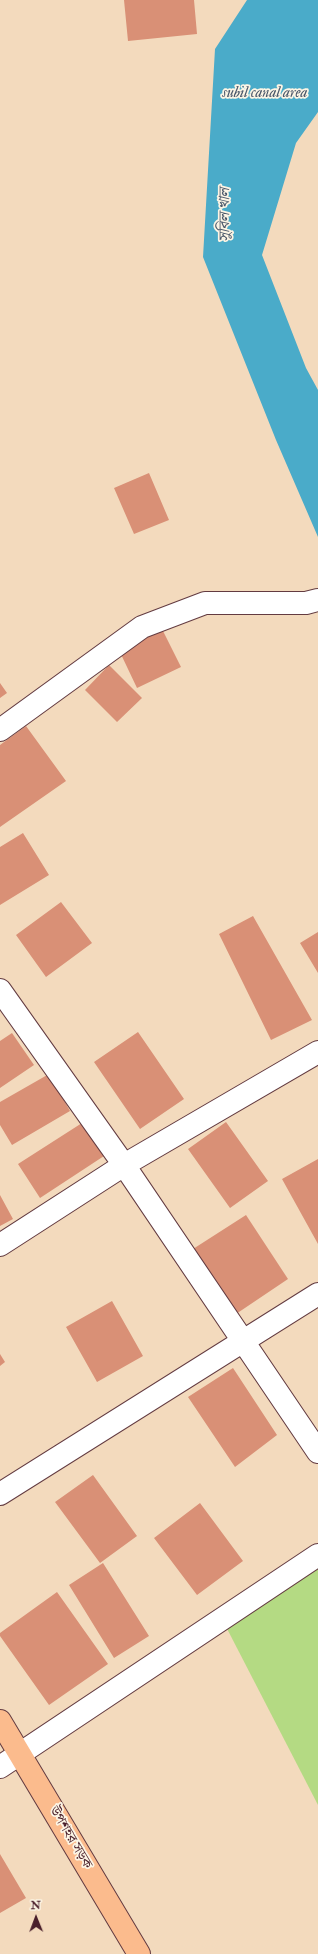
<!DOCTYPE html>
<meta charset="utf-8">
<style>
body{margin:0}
#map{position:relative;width:318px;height:1954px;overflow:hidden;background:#f3dabd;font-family:"IM FELL Double Pica",serif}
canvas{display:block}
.north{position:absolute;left:16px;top:1898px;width:40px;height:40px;-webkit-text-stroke:3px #fcf5e5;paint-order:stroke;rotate:359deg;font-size:11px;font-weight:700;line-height:16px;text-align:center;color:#4a1f2b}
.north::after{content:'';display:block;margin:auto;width:14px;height:18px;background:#4a1f2b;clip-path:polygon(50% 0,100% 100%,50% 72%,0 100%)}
</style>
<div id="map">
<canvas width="318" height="1954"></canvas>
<div class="north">N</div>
</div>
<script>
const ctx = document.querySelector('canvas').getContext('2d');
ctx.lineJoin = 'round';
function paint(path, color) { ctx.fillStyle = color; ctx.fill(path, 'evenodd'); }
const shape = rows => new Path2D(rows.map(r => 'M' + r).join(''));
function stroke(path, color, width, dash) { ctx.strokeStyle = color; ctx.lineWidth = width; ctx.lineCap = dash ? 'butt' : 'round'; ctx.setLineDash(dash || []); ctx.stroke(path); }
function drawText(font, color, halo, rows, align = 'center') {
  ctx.font = font + ' "IM FELL Double Pica","Noto Serif Bengali",serif'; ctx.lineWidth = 3.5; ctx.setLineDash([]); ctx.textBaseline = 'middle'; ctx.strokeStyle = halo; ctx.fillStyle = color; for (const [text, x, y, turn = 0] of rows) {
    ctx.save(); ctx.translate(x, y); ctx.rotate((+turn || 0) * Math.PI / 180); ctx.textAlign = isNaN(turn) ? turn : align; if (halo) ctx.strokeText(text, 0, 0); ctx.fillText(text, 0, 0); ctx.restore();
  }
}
const green = shape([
 [318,1555,318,1805,222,1619]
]);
const water = shape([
 [247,0,318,0,318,112,296,143,262,255,306,368,318,390,318,537,276,440,203,257,215,49]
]);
const building = shape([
 [124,0,194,0,197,34,128,41],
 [149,473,169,520,134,534,114,488],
 [161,627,181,667,137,688,118,648],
 [109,665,142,698,117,722,85,690],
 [0,683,7,693,0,698],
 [26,726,66,781,0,827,0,745],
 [23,833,49,875,0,905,0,847],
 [61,902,92,943,46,977,16,935],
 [253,916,312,1020,271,1040,219,934],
 [318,932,318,973,300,943],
 [138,1032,184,1099,140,1129,94,1062],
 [12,1033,34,1065,0,1088,0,1041],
 [49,1074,70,1111,12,1145,0,1125,0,1102],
 [226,1122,268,1181,230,1208,188,1149],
 [82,1123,104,1156,40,1198,18,1164],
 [318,1159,318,1244,282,1179],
 [0,1195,13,1219,0,1226],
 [246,1215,288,1279,236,1314,193,1249],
 [112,1301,143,1356,97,1382,66,1327],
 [0,1354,5,1362,0,1366],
 [233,1368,277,1435,235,1467,188,1397],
 [93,1475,137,1536,100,1563,55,1502],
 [200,1503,243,1561,197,1595,154,1538],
 [103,1563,149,1636,114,1658,69,1585],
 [57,1592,108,1664,49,1705,0,1636,0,1633],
 [0,1854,26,1898,0,1913]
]);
const minor = shape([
 [0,730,142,627,205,603,306,603,318,600],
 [0,990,124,1165,318,1452],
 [0,1245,124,1165,318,1052],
 [0,1494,318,1294],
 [0,1767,318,1555]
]);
const major = shape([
 [0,1721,139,1954]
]);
const streetNames = [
 ["উপশহর সড়ক",70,1838,59]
];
const waterNames = [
 ["subil canal area",265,94],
 ["সুবিল খাল",226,215,-90]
];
paint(green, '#b4da83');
paint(water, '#4aabc9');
paint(building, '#d99076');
stroke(minor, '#633b41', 24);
stroke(major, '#633b41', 24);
stroke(minor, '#fff', 22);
stroke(major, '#fbbb8d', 22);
drawText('14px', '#4a1f2b', '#fcf5e5', streetNames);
drawText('italic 15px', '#4a576a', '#fcf5e5', waterNames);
</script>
